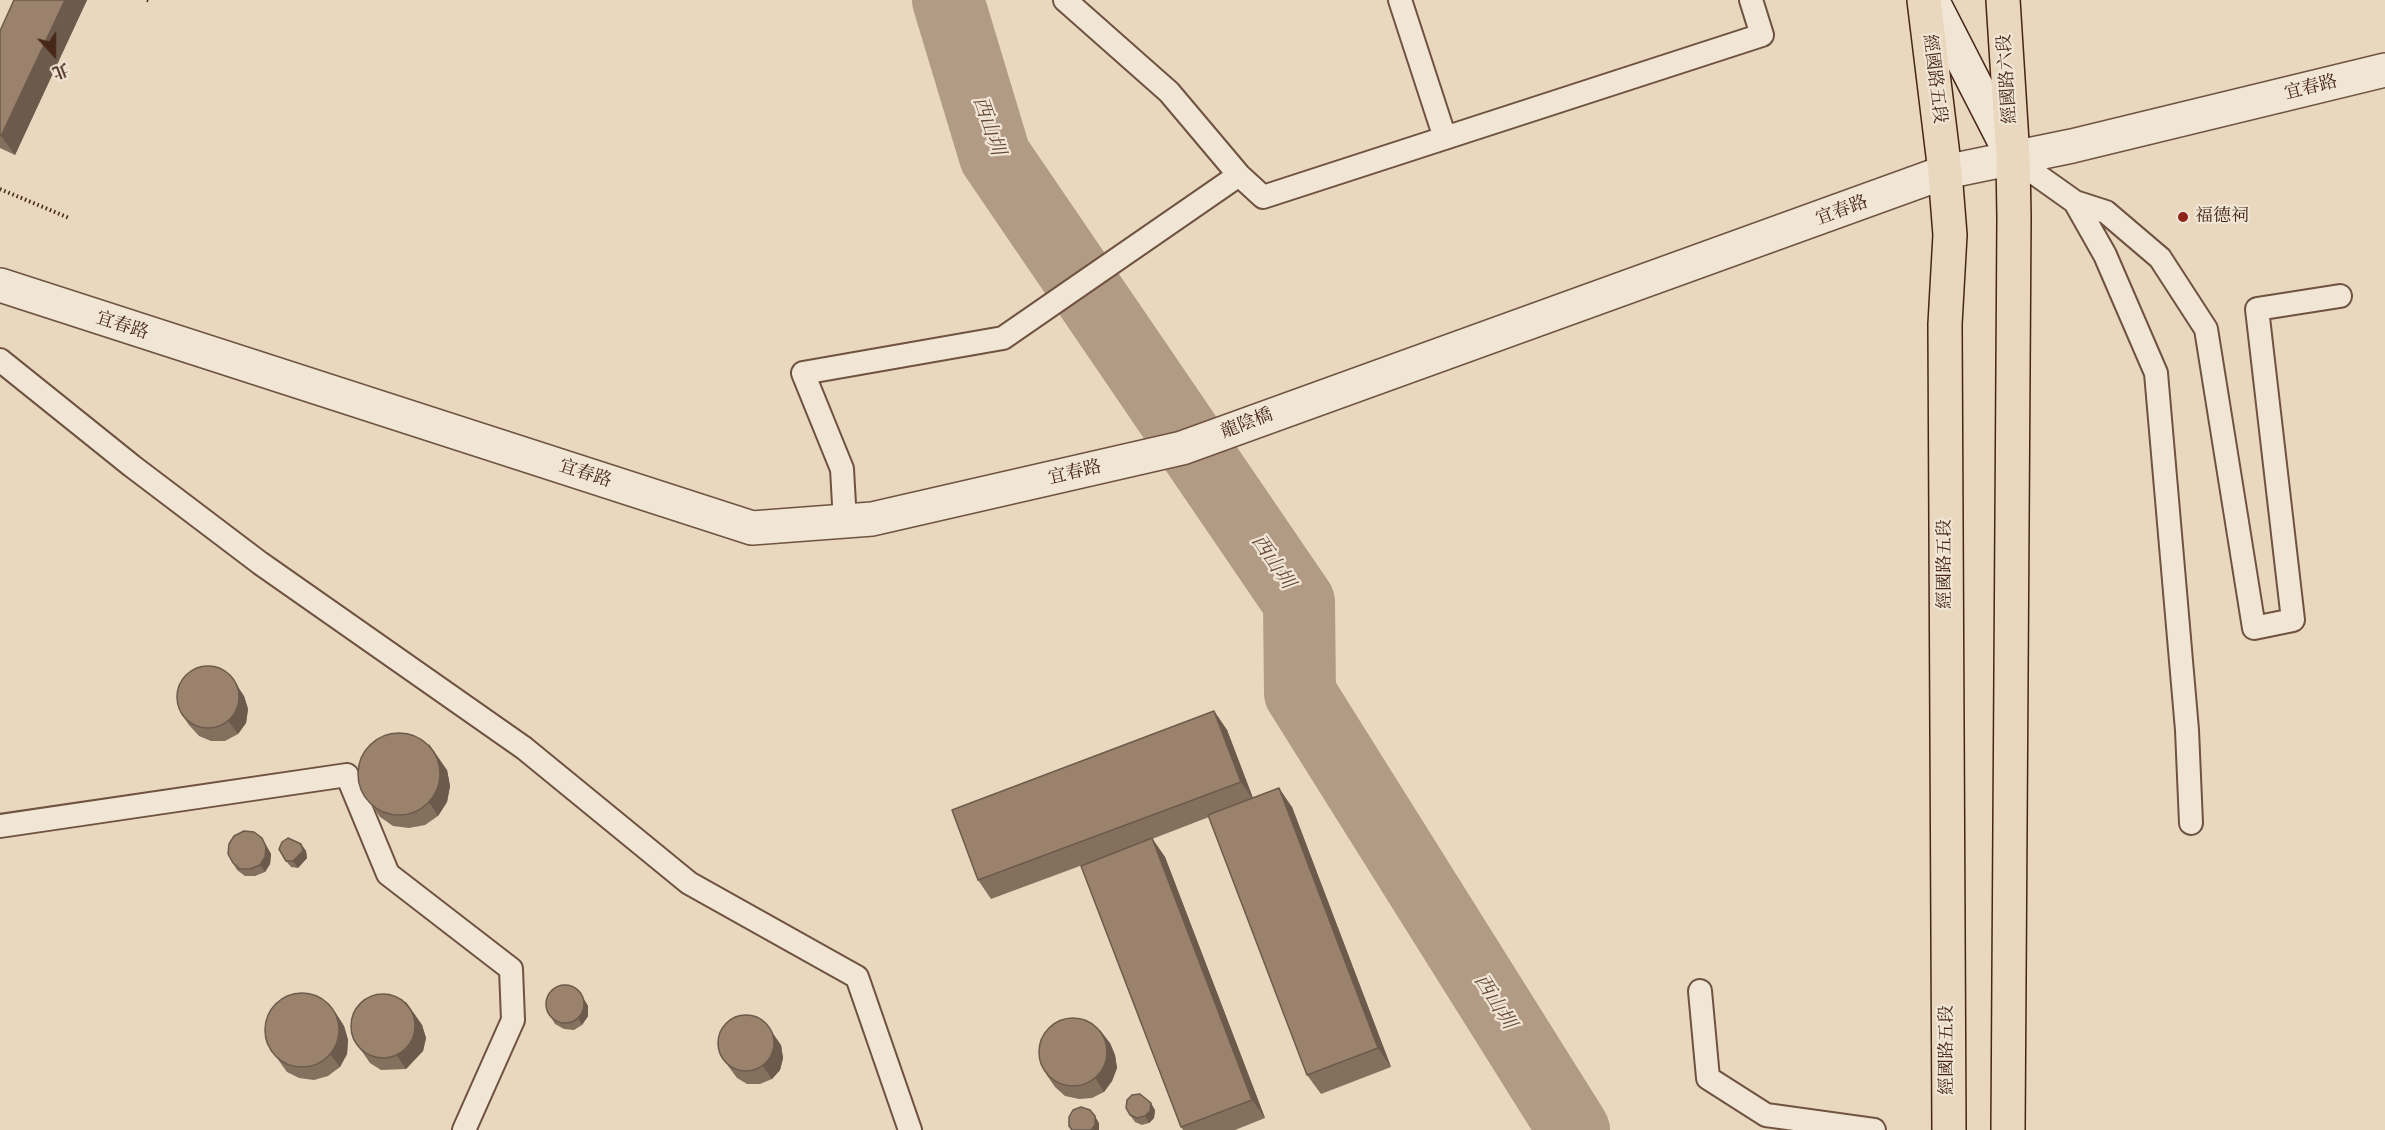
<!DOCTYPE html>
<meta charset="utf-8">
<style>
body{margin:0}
#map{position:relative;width:2385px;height:1130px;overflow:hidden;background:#e9d7be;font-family:Alegreya,"Noto Serif TC",serif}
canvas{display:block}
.north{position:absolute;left:24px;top:24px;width:60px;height:60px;-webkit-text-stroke:4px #f1e5d5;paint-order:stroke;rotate:159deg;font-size:16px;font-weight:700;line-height:24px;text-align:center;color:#462616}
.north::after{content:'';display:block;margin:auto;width:21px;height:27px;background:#462616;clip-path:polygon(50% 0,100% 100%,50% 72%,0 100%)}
</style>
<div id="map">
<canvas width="2385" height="1130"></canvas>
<div class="north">北</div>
</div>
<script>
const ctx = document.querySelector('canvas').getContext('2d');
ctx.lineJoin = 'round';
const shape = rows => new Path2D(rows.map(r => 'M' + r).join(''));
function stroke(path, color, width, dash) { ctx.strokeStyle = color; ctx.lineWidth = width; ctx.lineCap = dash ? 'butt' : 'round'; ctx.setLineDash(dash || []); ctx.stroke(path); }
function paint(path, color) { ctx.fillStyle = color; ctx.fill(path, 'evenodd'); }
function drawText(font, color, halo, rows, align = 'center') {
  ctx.font = font + ' Alegreya,"Noto Serif TC",serif'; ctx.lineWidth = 4.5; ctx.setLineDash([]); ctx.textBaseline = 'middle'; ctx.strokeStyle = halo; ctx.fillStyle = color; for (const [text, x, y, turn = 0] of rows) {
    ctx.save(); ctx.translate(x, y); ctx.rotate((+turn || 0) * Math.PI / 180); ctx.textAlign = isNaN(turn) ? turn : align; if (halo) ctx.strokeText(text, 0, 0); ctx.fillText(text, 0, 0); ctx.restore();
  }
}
const river = shape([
 [948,0,995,156,1299,602,1300,693,1574,1130]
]);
const path = shape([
 [147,0,150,1],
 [0,189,69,218]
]);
const lane = shape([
 [1065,0,1169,92,1239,175,1263,197,1762,35,1751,0],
 [1400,0,1445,138],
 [2013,158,2075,202,2106,212,2160,258,2206,329,2254,628,2293,620,2257,309,2340,296],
 [2075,202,2105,255,2156,373,2187,730,2191,823],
 [0,360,132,466,260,563,524,748,689,883,857,977,910,1130],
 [845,522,842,469,803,373,1003,338,1239,175],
 [0,826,347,775,388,874,511,969,513,1020,464,1130],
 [1700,991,1708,1078,1766,1115,1874,1130]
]);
const street = shape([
 [0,285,752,528,872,519,1182,448,1945,172,2072,146,2385,70]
]);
const secondary = shape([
 [1932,0,2013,158]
]);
const primary = shape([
 [1924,0,1945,172,1950,235,1945,324,1949,1130],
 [2003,0,2013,158,2014,218,2008,1130]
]);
const wall = shape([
 [14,0,87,0,15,155,0,148,0,31],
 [244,696,248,709,246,723,238,734,225,741,211,741,199,736,189,725,180,712],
 [1214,711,1227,730,1253,798,1292,807,1391,1067,1321,1094,1307,1075,1209,817,1152,839,1165,857,1265,1118,1235,1130,1183,1130,1181,1127,1088,863,991,899,978,880],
 [447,770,450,786,447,802,438,816,425,825,409,828,393,826,380,817,361,790],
 [262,838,271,854,270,864,265,872,255,876,245,876,237,870,233,863],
 [301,844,306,851,307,858,298,868,291,867,286,861],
 [583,998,588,1006,588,1016,582,1025,574,1030,564,1029,555,1024,551,1017],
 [406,1002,422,1025,426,1038,423,1051,406,1069,381,1070,370,1063,354,1040],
 [335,1012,344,1026,348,1040,347,1054,340,1067,328,1076,314,1080,299,1078,287,1072,269,1047],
 [1110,1043,1115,1055,1117,1068,1112,1081,1104,1092,1092,1098,1079,1099,1065,1096,1055,1087,1046,1074],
 [781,1045,783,1058,780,1070,772,1079,760,1084,747,1084,737,1078,720,1055],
 [1155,1110,1154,1118,1149,1123,1142,1125,1135,1122,1130,1115]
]);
const shadedWall = shape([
 [65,0,87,0,15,155,1,136],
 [235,682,244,696,248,709,246,723,238,734,228,721],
 [1214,711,1227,730,1254,801,1241,782],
 [429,744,447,770,450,786,447,802,438,816,429,802],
 [1279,788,1292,807,1391,1067,1378,1048],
 [262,838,271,854,270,864,265,872,260,865],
 [1152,838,1165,857,1265,1118,1252,1100],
 [301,844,306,851,307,858,298,868,293,861],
 [579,991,588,1006,588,1016,582,1025,578,1018],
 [335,1012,344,1026,348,1040,347,1054,340,1067,330,1054],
 [413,1012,422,1025,426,1038,423,1051,406,1069,397,1056],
 [1100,1030,1110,1043,1115,1055,1117,1068,1112,1081,1104,1092,1095,1078],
 [772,1032,781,1045,783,1058,780,1070,772,1079,763,1066],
 [1151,1103,1155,1110,1154,1118,1149,1123,1145,1116],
 [1095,1116,1099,1123,1099,1130,1091,1130]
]);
const building = shape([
 [14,0,65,0,1,136,0,135,0,31,14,0],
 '177 697a31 31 0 1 1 62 0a31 31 0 1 1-62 0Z',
 [1214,711,1241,782,978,880,952,810,1214,711],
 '358 774a41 41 0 1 1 82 0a41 41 0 1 1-82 0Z',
 [1279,788,1378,1048,1307,1075,1208,815,1279,788],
 [244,831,254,832,262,838,266,847,265,857,260,865,250,869,240,869,233,863,228,854,229,844,234,836,244,831],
 [288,838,301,844,303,851,293,861,286,861,279,849,282,842,288,838],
 [1152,838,1252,1100,1181,1127,1081,866,1152,838],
 '546 1004a19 19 0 1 1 38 0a19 19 0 1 1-38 0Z',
 '265 1030a37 37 0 1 1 74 0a37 37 0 1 1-74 0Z',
 '351 1026a32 32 0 1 1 64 0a32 32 0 1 1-64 0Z',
 '718 1043a28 28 0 1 1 56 0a28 28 0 1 1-56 0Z',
 '1039 1052a34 34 0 1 1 68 0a34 34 0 1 1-68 0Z',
 [1140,1094,1151,1103,1150,1111,1145,1116,1137,1118,1130,1115,1126,1108,1127,1100,1132,1095,1140,1094],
 [1081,1107,1090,1110,1095,1116,1095,1125,1091,1130,1072,1130,1069,1126,1069,1117,1073,1110,1081,1107]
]);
const markers = [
 [2183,217,6,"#8f2418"]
];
const streetNames = [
 ["經國路五段",1934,79,83],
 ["經國路六段",2008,79,-94],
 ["宜春路",2311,88,-14],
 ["宜春路",1842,211,-20],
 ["宜春路",122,326,18],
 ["龍陰橋",1247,424,-21],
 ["宜春路",1075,473,-13],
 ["宜春路",585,474,18],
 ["經國路五段",1946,564,-90],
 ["經國路五段",1948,1050,-90]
];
const poiNames = [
 ["福德祠",2195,217]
];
const waterNames = [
 ["西山圳",988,126,71],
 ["西山圳",1272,562,56],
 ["西山圳",1494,1002,58]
];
stroke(river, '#b29b85', 72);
stroke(lane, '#6f5240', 26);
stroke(street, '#6f5240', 36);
stroke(secondary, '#462616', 36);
stroke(primary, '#462616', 36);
stroke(path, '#462616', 4, [1.5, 3]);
stroke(lane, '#f1e5d5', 22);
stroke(street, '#f1e5d5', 33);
stroke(secondary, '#f1e5d5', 33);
stroke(primary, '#e9d7be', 33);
paint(wall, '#85705e');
paint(shadedWall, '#6c5b4c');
paint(building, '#9b826d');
stroke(building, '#6c5b4c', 1.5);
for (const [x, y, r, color] of markers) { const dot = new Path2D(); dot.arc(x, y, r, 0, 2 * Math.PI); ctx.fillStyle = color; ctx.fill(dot); stroke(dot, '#f1e5d5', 2); }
drawText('18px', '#462616', '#f1e5d5', streetNames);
drawText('18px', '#462616', '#f1e5d5', poiNames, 'left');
drawText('italic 20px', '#664937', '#f1e5d5', waterNames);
</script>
